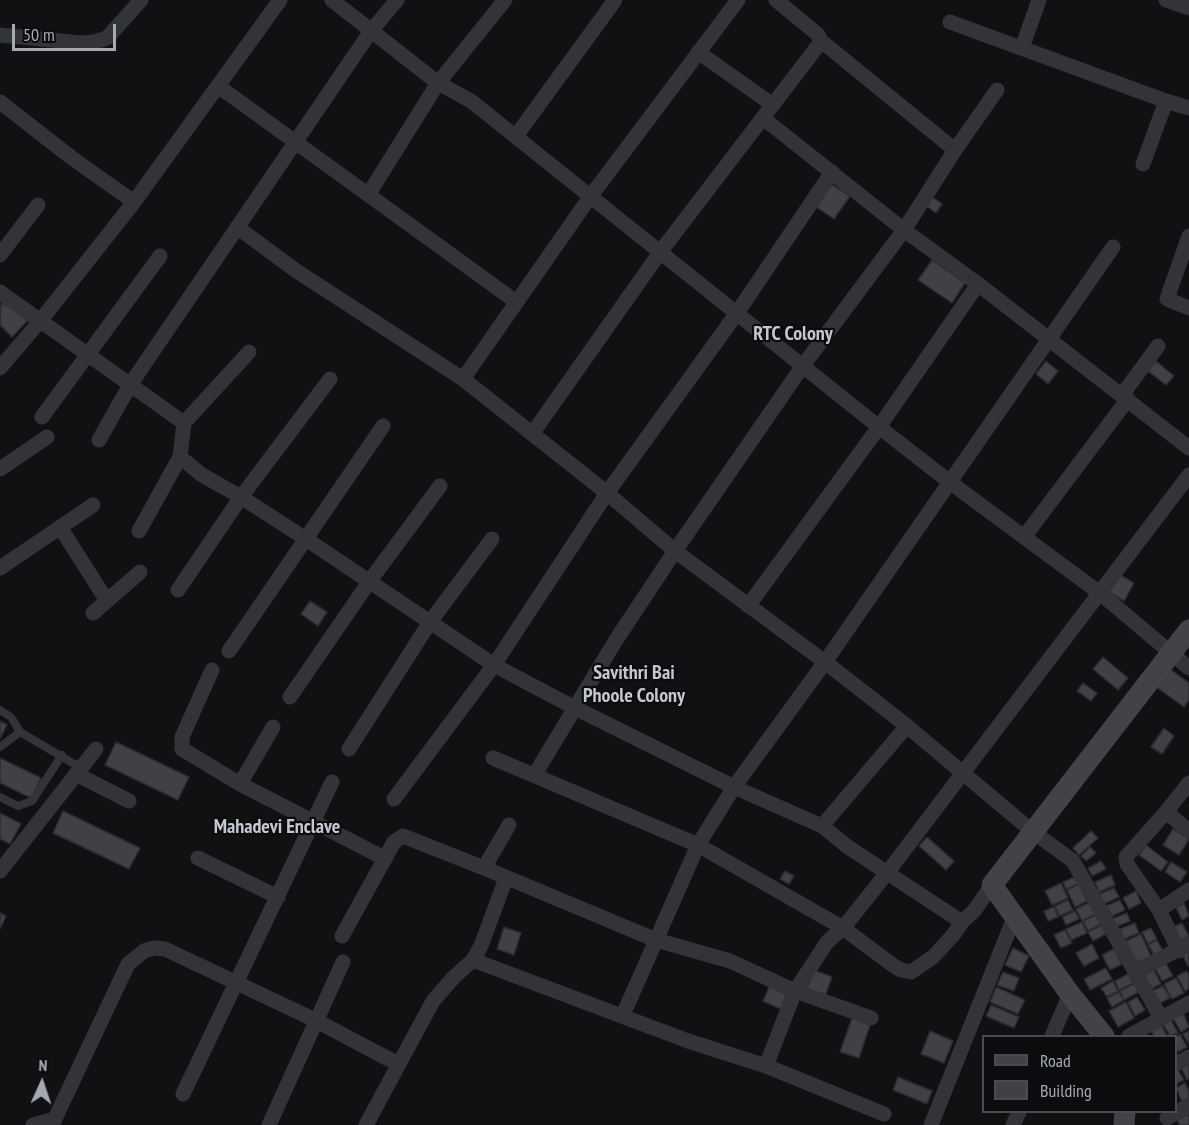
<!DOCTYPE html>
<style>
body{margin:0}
#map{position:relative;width:1189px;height:1125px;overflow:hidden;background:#111113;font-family:"PT Sans Narrow",sans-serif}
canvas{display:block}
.legend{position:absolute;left:982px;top:1035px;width:195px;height:78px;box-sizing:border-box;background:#0c0c0e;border:2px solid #494b50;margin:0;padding:8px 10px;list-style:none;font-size:18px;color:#a4a9b2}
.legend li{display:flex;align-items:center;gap:12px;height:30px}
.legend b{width:30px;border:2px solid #494b50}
.north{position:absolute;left:12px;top:1053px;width:60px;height:60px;-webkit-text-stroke:4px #0c0c0e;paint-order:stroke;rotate:3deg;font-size:16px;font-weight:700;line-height:24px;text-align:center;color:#a4a9b2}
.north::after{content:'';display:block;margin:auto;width:21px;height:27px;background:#a4a9b2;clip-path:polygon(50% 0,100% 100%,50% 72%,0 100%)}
.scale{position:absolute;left:12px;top:24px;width:104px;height:27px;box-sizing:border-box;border:3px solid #a4a9b2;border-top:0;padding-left:8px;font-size:18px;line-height:21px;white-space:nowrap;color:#a4a9b2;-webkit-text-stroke:4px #0c0c0e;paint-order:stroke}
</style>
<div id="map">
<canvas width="1189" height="1125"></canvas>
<ul class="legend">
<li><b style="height:8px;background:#414347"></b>Road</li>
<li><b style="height:16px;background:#404146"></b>Building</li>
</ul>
<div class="north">N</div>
<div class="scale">50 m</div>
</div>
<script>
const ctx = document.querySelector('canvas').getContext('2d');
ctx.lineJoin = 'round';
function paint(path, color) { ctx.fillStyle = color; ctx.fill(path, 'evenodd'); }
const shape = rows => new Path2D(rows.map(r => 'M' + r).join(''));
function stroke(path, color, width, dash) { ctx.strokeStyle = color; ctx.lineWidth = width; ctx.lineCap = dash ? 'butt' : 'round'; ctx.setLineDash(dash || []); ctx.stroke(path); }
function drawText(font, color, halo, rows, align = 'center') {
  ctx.font = font + ' "PT Sans Narrow",sans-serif'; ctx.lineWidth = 4.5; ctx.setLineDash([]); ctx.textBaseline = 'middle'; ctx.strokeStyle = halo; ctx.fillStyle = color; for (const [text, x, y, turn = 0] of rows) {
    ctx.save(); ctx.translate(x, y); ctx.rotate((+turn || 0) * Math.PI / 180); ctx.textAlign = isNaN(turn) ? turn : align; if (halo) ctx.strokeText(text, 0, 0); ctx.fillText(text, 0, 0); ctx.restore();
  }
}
const building = shape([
 [828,182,850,196,834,219,812,204,828,182],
 [931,196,942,204,936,213,925,205,931,196],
 [932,260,965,283,952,303,918,280,932,260],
 [1,303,31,317,12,337,0,325,1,303],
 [1046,361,1058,371,1048,384,1036,374,1046,361],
 [1156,361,1174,376,1166,385,1148,371,1156,361],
 [1117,573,1134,583,1124,601,1107,591,1117,573],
 [310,601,327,612,318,626,301,614,310,601],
 [1103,657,1128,678,1118,690,1093,669,1103,657],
 [1166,666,1189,683,1189,700,1184,707,1152,684,1166,666],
 [1083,683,1097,693,1091,701,1077,691,1083,683],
 [0,721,7,725,0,739,0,721],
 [1164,728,1174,736,1162,754,1151,747,1164,728],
 [116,742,189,777,178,800,105,765,116,742],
 [0,758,41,778,31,798,0,783,0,758],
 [63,811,140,848,129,869,53,833,63,811],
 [0,813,21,824,10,844,0,839,0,813],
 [1173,829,1189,839,1179,855,1163,845,1173,829],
 [1091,831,1098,838,1079,855,1073,848,1091,831],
 [927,837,954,861,946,870,919,846,927,837],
 [1146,845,1168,862,1161,871,1139,855,1146,845],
 [1090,847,1096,853,1086,861,1081,856,1090,847],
 [1101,861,1106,869,1092,876,1088,868,1101,861],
 [1171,862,1187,872,1180,882,1165,872,1171,862],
 [785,871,794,876,789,884,780,879,785,871],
 [1111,875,1115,885,1099,892,1095,882,1111,875],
 [1077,876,1080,883,1066,889,1063,882,1077,876],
 [1061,883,1068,898,1052,905,1045,891,1061,883],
 [1079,884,1087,901,1075,907,1067,890,1079,884],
 [1114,888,1119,897,1104,904,1099,894,1114,888],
 [1136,891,1141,903,1129,909,1123,898,1136,891],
 [1068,900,1073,910,1059,916,1055,906,1068,900],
 [1120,900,1125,910,1112,916,1106,906,1120,900],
 [1090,902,1096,914,1082,921,1076,909,1090,902],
 [1184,903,1189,916,1182,920,1176,908,1184,903],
 [1054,907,1058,917,1048,921,1044,911,1054,907],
 [1075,911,1079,919,1066,925,1062,917,1075,911],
 [0,913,6,916,0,929,0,913],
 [1127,913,1130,921,1115,927,1112,919,1127,913],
 [1096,915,1101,924,1088,931,1083,921,1096,915],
 [1082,922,1087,933,1071,940,1066,929,1082,922],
 [1135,923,1139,933,1124,939,1120,929,1135,923],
 [1182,923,1189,936,1178,942,1171,928,1182,923],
 [1102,925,1106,934,1093,941,1088,932,1102,925],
 [504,927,521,933,514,955,497,949,504,927],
 [1151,928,1157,939,1148,944,1142,932,1151,928],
 [1065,930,1072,943,1061,948,1054,935,1065,930],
 [1141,934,1152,958,1137,965,1126,941,1141,934],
 [1157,940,1163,951,1155,956,1148,945,1157,940],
 [1092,944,1099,958,1084,966,1076,953,1092,944],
 [1013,948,1029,956,1021,972,1005,965,1013,948],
 [1114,949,1122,964,1110,970,1102,955,1114,949],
 [1189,950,1189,966,1188,966,1182,954,1189,950],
 [1165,962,1173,976,1162,981,1155,968,1165,962],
 [1106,968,1112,979,1090,990,1084,979,1106,968],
 [814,970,832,977,824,999,805,993,814,970],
 [1154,970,1161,984,1150,989,1143,976,1154,970],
 [1187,971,1189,975,1189,989,1185,991,1177,976,1187,971],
 [1003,972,1019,978,1014,991,997,985,1003,972],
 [1128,974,1133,983,1119,990,1115,981,1128,974],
 [1176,978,1184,993,1172,999,1164,984,1176,978],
 [1113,981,1118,991,1107,997,1101,988,1113,981],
 [1135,983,1139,992,1124,1000,1120,991,1135,983],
 [770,985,788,993,781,1009,763,1001,770,985],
 [1163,986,1170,998,1158,1004,1152,991,1163,986],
 [996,987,1025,1000,1018,1014,990,1002,996,987],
 [1119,992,1124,1000,1112,1007,1107,998,1119,992],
 [1137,997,1145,1010,1135,1016,1128,1002,1137,997],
 [1126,1002,1134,1018,1118,1027,1109,1011,1126,1002],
 [991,1005,1019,1017,1014,1028,986,1016,991,1005],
 [1183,1012,1189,1027,1181,1032,1173,1018,1183,1012],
 [852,1018,870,1025,859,1058,840,1052,852,1018],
 [1171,1020,1178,1033,1170,1036,1163,1024,1171,1020],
 [1161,1024,1167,1036,1154,1036,1151,1030,1161,1024],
 [930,1031,953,1041,944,1063,921,1054,930,1031],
 [1189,1031,1189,1044,1183,1034,1189,1031],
 [1180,1034,1187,1047,1178,1052,1176,1047,1176,1037,1180,1034],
 [1189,1061,1189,1078,1187,1080,1180,1066,1189,1061],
 [1178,1069,1184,1080,1176,1084,1176,1070,1178,1069],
 [898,1077,932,1091,927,1104,893,1090,898,1077],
 [1185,1083,1189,1091,1189,1098,1182,1102,1176,1088,1185,1083],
 [1189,1114,1189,1125,1180,1125,1177,1120,1189,1114]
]);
const lane = shape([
 [0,710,11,717,20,732,81,768],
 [0,747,20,732],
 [0,797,18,806,32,801,62,755]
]);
const street = shape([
 [332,0,438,83,471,101,879,427,951,483,1101,594,1189,668],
 [1166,0,1189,8],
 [950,22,1166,101,1189,108],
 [0,35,81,43,94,42,107,38,141,0],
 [1022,48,1039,0],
 [698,52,773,105],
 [218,86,515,301],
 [0,102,72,158,134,202],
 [763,118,904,230,978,284,1189,448],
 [516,136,615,0],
 [955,150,997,90],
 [1143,164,1166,101],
 [368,195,438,83,505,0],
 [237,227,295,270,463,379,607,493,675,551,825,662,907,726,1032,831,1073,861,1161,1018],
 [1189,236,1167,299,1189,308],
 [0,255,38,205],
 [0,292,184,423],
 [249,352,184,423,180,457,202,475,241,497,306,539,494,665,575,708,734,787,822,826,848,847,962,922],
 [0,368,41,320,134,202,280,0],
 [463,379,590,197,738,0],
 [1122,395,1158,346],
 [42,417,160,256],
 [532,434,661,251,820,43,819,36,816,33,776,0],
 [99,440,130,385,371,31,397,0],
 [0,469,47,437],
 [60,527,107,601],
 [139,531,180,457],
 [1024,537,1128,399],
 [0,568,93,505],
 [178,590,241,497,330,379],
 [748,606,879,427,978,284],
 [93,613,140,572],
 [229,651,383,426],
 [212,670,182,737,182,749,240,784,384,858],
 [290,697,369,582,440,486],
 [349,749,430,622,492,539],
 [493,758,698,845,734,787,825,662,1113,247],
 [76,774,129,801],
 [535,774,616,640,675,551,802,367,904,230,955,150,820,40],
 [1189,783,1166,812,1189,831],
 [240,784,273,727],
 [394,799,494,665,607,493,737,313,832,172],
 [822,826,907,726],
 [198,858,278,897],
 [484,868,509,825],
 [0,871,96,749],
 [1159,910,1127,864,1126,857,1166,812],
 [342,936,394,842,403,836,484,868,656,940,730,961,795,991,871,1018],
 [1179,951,1159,910,1189,890],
 [473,960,688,1041,766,1066,884,1114],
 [1136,971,1189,944],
 [623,1015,698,845,843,928,894,966,901,970,911,972,933,957,954,934,962,922,974,911,992,885],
 [1052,1036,1070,994],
 [1129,1036,1189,1003],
 [1176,1064,1189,1057],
 [766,1066,795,991,827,942,843,928,887,873,1189,475],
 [183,1094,332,782],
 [1167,1118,1189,1105],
 [33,1125,55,1119],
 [52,1125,128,964,144,951,154,948,165,949,315,1020,398,1064],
 [269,1125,343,962],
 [366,1125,433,1001,454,977,473,960,481,946,506,878],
 [931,1125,1014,918],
 [1013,1125,1019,1112]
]);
const secondary = shape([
 [1104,1036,1070,994,992,885,1189,630],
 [1124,1125,1125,1112]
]);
const neighbourhoodNames = [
 ["RTC Colony",793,334],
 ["Savithri Bai",634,673],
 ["Phoole Colony",634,696],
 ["Mahadevi Enclave",277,827]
];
paint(building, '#404146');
stroke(building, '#2b2c2f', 1.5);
stroke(lane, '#333437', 8);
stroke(street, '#333437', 15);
stroke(secondary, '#414347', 21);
drawText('bold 20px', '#c4c7cf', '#0c0c0e', neighbourhoodNames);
</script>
